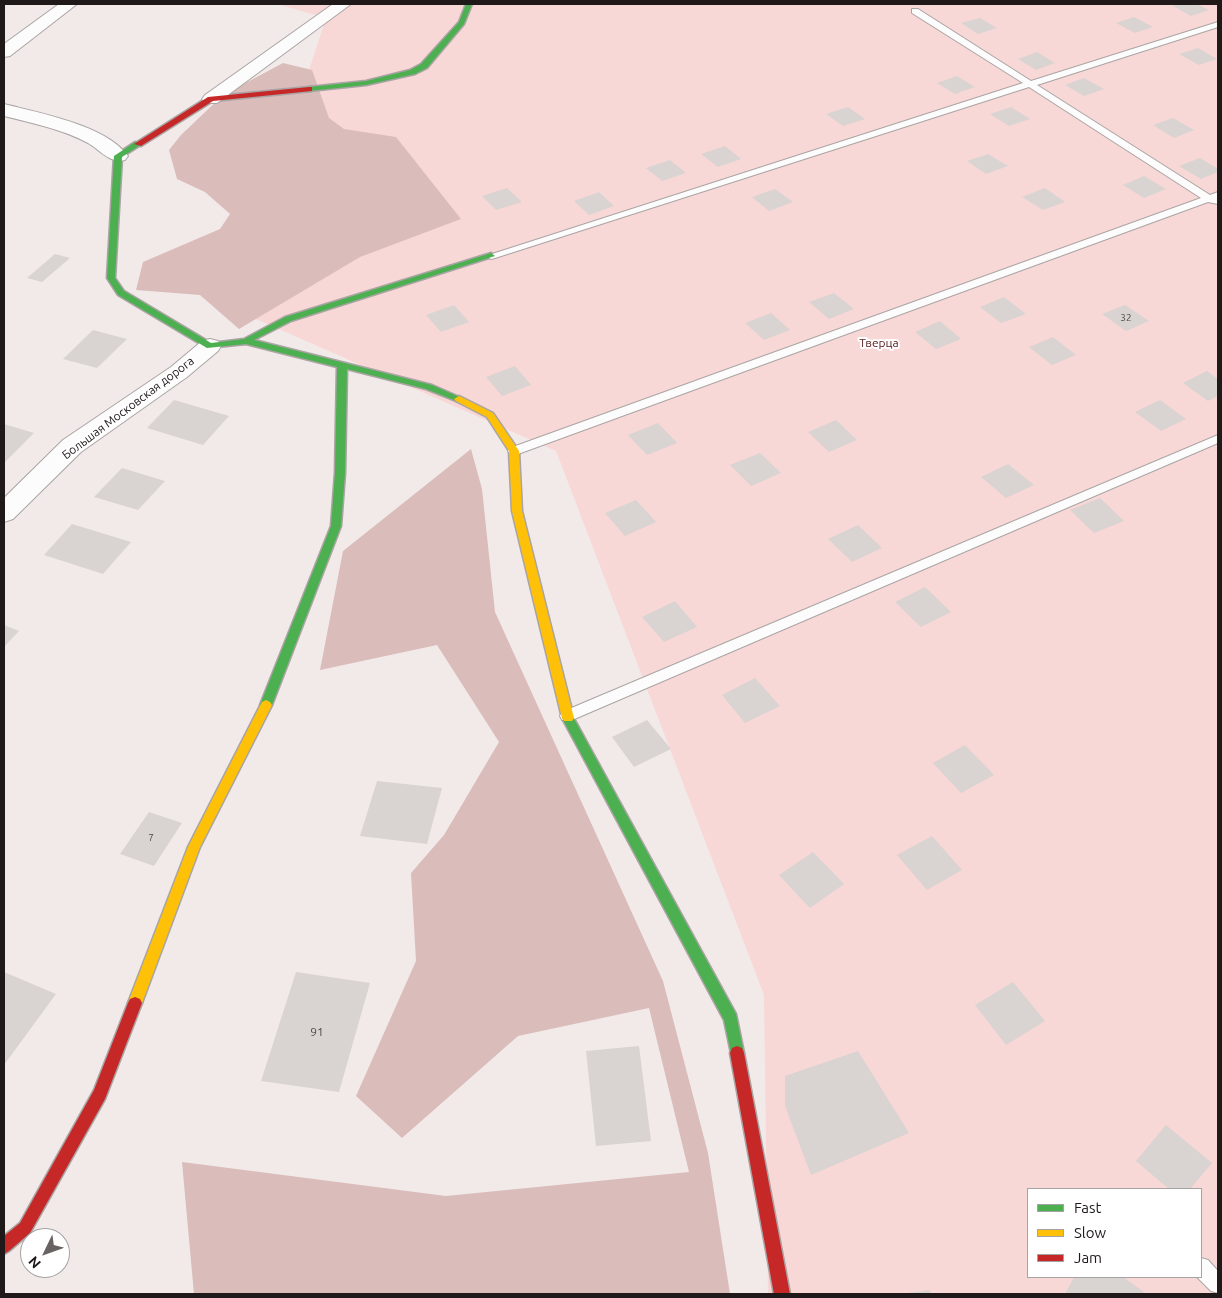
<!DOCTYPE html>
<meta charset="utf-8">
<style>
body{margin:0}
#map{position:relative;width:1222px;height:1298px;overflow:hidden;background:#f2eae9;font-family:Ubuntu,sans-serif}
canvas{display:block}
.frame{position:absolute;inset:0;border:5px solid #1f1919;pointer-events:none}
.legend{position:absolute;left:1027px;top:1188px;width:175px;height:90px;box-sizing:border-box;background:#fff;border:1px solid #a5a3a3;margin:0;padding:6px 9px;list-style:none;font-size:15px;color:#1f1919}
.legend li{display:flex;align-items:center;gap:10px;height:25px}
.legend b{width:25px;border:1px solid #a5a3a3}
.north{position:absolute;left:20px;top:1228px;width:50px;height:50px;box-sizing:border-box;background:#fff;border:1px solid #a5a3a3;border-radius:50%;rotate:228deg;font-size:14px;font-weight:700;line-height:20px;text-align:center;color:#1f1919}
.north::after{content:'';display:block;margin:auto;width:18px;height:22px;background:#696262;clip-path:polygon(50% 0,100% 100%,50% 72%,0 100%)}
</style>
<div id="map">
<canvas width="1222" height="1298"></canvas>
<div class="frame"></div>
<ul class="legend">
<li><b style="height:6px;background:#4caf50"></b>Fast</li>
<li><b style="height:6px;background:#ffc107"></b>Slow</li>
<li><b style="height:6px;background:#c62828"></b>Jam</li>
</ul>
<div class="north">N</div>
</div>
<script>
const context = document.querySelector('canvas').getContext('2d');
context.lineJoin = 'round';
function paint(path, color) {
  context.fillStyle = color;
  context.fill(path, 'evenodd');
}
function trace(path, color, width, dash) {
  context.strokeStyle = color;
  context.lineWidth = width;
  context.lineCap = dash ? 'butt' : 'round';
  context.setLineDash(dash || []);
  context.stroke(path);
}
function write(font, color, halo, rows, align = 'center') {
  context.font = font + ' Ubuntu,sans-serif';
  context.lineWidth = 4;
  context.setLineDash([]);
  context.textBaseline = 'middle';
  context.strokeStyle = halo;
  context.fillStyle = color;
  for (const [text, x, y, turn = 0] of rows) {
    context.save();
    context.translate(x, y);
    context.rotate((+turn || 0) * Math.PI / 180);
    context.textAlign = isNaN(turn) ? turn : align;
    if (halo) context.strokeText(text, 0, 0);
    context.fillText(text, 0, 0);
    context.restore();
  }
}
const green = new Path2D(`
 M277 4H1218V1294H768L764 995 556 451 231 308 326 18ZM1028 1189H1201V1277H1028Z`);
const forest = new Path2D(`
 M283 63 312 70 329 118 344 129 396 137 461 219 360 257 239 329 200 295 136 290 143 262 220 229 230 214 205 192 177 179 169 150 181 135 223 95Z
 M471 449 482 489 495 612 663 981 708 1153 730 1294H194L182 1162 446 1196 689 1172 649 1008 518 1036 402 1138 356 1096 416 961 411 873 444 835 499 742 437 645 320 670 343 551Z`);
const building = new Path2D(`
 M1180 4H1196L1209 10 1191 16 1173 6Z
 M1134 17 1153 27 1135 33 1116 23Z
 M980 18 997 28 978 34 961 23Z
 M1198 48 1217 59 1199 65 1179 54Z
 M1037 52 1055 63 1036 70 1018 59Z
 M957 76 975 87 955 94 937 83Z
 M1084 78 1104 89 1084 96 1065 85Z
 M848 107 865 119 843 126 826 114Z
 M1011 107 1030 119 1009 126 990 114Z
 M1173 118 1194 130 1174 138 1153 125Z
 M725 146 741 159 718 167 701 154Z
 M988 154 1008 166 986 174 967 161Z
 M1200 158 1218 169V172L1201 179 1179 166Z
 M670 160 686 173 662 181 646 168Z
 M1144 176 1166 189 1144 198 1123 185Z
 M507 188 522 202 496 210 482 196Z
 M1045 188 1065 202 1043 210 1022 197Z
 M775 189 793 202 769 211 752 197Z
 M599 192 614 206 589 215 574 201Z
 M55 254 70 258 42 282 27 278Z
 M834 293 854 309 829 319 809 302Z
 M1004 297 1026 314 1001 323 980 307Z
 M454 305 469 322 441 332 426 315Z
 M1125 305 1149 321 1126 331 1102 314Z
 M771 313 790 330 764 340 745 323Z
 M940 321 961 339 936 349 915 332Z
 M93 330 127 339 97 368 63 359Z
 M1053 337 1076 355 1052 365 1029 347Z
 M515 366 531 385 502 396 486 377Z
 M1207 371 1218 379V396L1208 401 1183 383Z
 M174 400 229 416 203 445 147 428Z
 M1160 400 1186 419 1161 431 1135 412Z
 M836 420 857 440 829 452 808 432Z
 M658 423 677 443 647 455 628 435Z
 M4 424 34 433 4 463Z
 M760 453 781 473 751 486 730 465Z
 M1008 464 1034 485 1006 498 981 477Z
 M122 468 165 481 138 510 94 497Z
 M1100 498 1124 521 1094 533 1070 510Z
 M636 500 656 522 625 536 605 513Z
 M72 524 131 542 103 574 44 555Z
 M858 525 882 548 852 562 828 539Z
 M925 587 951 612 921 627 895 602Z
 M675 601 697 627 664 642 642 617Z
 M4 625 19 631 4 647Z
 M755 678 780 706 745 723 722 695Z
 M647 720 671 749 634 767 612 737Z
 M965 745 994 775 961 793 933 763Z
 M377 781 442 788 427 844 360 836Z
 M149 812 182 823 154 866 120 854Z
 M932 836 962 870 927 890 897 855Z
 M813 852 844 884 810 908 779 875Z
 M4 972 56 994 4 1065Z
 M296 972 370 983 339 1092 261 1081Z
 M1013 982 1045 1021 1006 1045 975 1005Z
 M639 1046 651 1141 596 1146 586 1051Z
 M858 1051 909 1133 811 1175 785 1106V1076Z
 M1166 1125 1212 1163 1190 1189H1169L1136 1161Z
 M1074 1277H1123L1144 1292 1143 1294H1065Z
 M930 1290 931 1294H907V1293Z`);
const lane = new Path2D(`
 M912 9H918L1031 81 1218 22V27L1037 85 1210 195 1218 192V204L1208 202 518 454H510L508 451 510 448 1201 198 1029 87 495 258 491 259 486 256 1023 83 912 13Z
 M1218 435V443L572 720H562L560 716 562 712Z
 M1201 1258 1208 1260 1218 1271V1293L1211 1291 1197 1277H1201Z`);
const street = new Path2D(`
 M59 4H77L10 56 4 57V44Z
 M333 4H351L217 103H205L202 99 205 95Z
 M4 104C39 113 106 125 128 156L125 160C110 164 100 150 88 143 62 129 32 123 4 116Z
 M210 339 218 341 221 346 218 351 187 377 81 452 13 519 4 522V498L63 440 171 367 202 341Z`);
const fast = new Path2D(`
 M466 4H472L464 24 427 68 415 74 366 85 309 91 305 89 309 87 366 81 410 70 421 64 459 22Z
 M135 142 142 144 122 157 115 278 124 291 211 343 244 339 285 317 488 254 491 253 495 256 291 321 254 340 432 385 464 399 459 402 426 389 347 369 345 473 341 526 272 705 270 708H262L260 705 331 526 335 473 337 367 246 344 207 348 118 295 107 278 114 156Z
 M568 713 572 715 736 1014 744 1053 742 1058 737 1060 732 1058 724 1020 562 718 564 715Z`);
const slow = new Path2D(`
 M459 396 493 413 519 451 522 511 574 718 572 721H564L562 718 512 511 509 451 487 417 456 401 454 399Z
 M266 700 270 702 272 705 200 847 142 1003 140 1007 135 1009 130 1007 128 1003 188 847 262 702Z`);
const jam = new Path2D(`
 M309 87H312V91L213 101 141 146 134 144 208 97Z
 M135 997 140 999 142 1003 105 1099 30 1233 9 1251 4 1254V1236L20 1223 94 1090 128 1003 130 999Z
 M737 1046 742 1048 744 1053 790 1294H774L730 1053 732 1048Z`);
const numberNames = [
 ["32",1126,318],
 ["7",151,838]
];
const parkNames = [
 ["Тверца",879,343]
];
const streetNames = [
 ["Большая Московская дорога",128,408,-37]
];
const nearNumbernames = [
 ["91",317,1032]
];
paint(green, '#f8d8d6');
paint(forest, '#dabcba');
paint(building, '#d9d3d2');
trace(lane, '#aaa4a4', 2);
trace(street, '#aaa4a4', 2);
trace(fast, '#aaa4a4', 3);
trace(slow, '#aaa4a4', 3);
trace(jam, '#aaa4a4', 3);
paint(lane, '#fdfcfc');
paint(street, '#fdfcfc');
paint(fast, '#4caf50');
paint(slow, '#ffc107');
paint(jam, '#c62828');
write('10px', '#504a49', null, numberNames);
write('12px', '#5b2022', '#fff', parkNames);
write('12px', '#1f1919', '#fff', streetNames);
write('12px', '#504a49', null, nearNumbernames);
</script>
